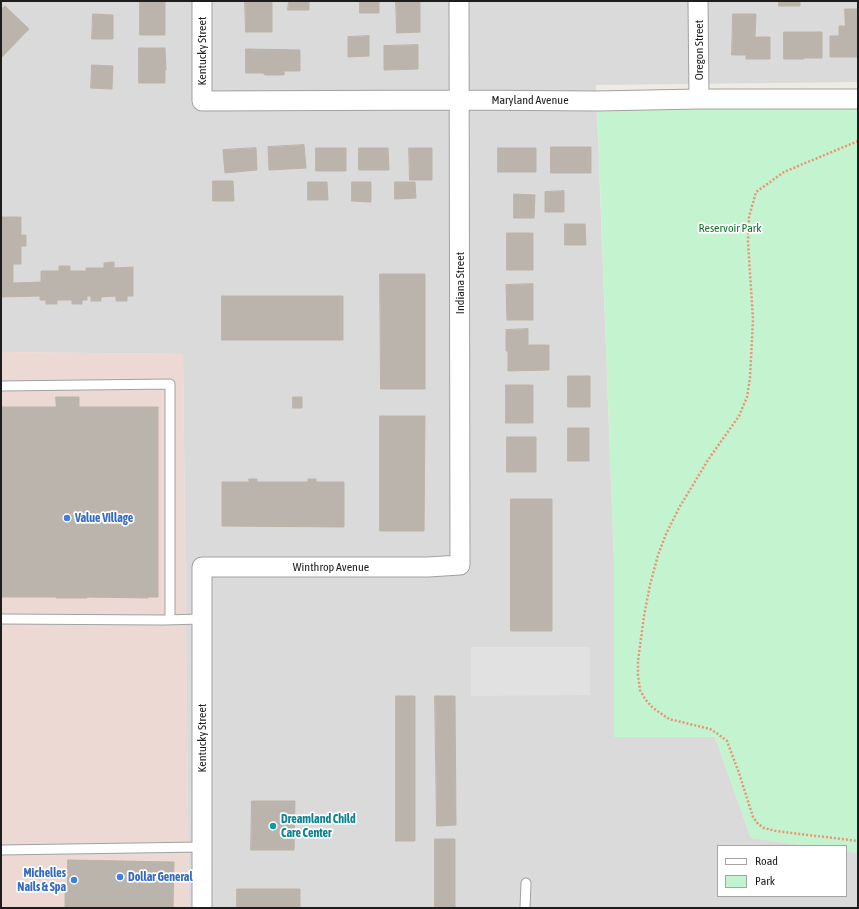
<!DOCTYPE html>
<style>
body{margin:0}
#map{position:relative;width:859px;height:909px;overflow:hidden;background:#edebe4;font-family:"Asap Condensed",sans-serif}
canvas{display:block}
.frame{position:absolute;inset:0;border:2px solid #1d1d1d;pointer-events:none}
.legend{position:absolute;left:717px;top:845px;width:130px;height:52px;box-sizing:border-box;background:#fff;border:1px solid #a5a5a5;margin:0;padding:5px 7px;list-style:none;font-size:12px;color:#1d1d1d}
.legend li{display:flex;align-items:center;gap:8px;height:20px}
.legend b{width:20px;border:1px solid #a5a5a5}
</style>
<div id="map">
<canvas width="859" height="909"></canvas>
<div class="frame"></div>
<ul class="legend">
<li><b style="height:5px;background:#fff"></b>Road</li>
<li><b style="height:11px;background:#c4f3cf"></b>Park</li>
</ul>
</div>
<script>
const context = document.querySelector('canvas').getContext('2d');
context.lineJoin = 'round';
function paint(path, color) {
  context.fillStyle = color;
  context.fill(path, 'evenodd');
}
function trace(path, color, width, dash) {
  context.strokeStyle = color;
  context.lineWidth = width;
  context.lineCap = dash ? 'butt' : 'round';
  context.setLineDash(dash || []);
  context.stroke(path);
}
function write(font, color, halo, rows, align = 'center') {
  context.font = font + ' "Asap Condensed",sans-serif';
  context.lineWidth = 3.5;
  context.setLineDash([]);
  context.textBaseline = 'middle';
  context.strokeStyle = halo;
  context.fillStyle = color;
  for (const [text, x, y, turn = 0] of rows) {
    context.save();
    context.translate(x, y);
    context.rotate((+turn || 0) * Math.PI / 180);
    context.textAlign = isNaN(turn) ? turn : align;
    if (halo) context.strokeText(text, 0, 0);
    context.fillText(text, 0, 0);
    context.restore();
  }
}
const residential = new Path2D(`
 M1 1H858V82L596 85 614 562V736L715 737 751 838 808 846H718V896H846V851L858 853V908H189L183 354 1 352Z`);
const commercial = new Path2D(`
 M1 352 183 354 189 908H1Z`);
const park = new Path2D(`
 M858 99V853L846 851V846H808L751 838 715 737H614V562L597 101Z`);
const parking = new Path2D(`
 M471 647H590V695L471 696Z`);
const building = new Path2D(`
 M140 1H165V35H140Z
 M245 1H272V32H246Z
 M289 1H309V10H288Z
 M360 1H379V13H360Z
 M396 1H420V32L397 33Z
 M779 1H800V6H779Z
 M5 6 29 29 1 58V10Z
 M845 9H858V57H830V36H839V26H845Z
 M93 14 113 15V39H92Z
 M733 14H756L755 37H770V59H746V55H732Z
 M784 32H822V58H804V59H784Z
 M369 36V56L348 57V37Z
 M418 45V69L384 70V46Z
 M139 48H165L166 70H165V83H139Z
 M246 49 300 50V71H284V75H265L263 73H246Z
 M92 65 113 66 112 89 91 88Z
 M304 145 306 168 269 170 268 147Z
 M551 147H591V173H551Z
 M256 148 257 170 225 173 223 150Z
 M316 148H346V171H316Z
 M359 148H388L389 170H359Z
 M409 148H432V180H410Z
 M498 148H536V172H498Z
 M213 181H233L234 201H213Z
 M308 182H327L328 200H308Z
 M352 182H371V202L352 201Z
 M395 182H415L416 198 395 199Z
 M564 191V212H545V192Z
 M514 194 535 195 534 218H514Z
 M1 217H21V235H26V246H21V264H13V283L41 282V271H59V266H70V271H86V268H104V263L114 262V268L133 267V296H127V301H116V296L101 297V301H91V296H87V300H82V304H72V300H57V304H46V300H40V296L1 297Z
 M565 224H585L586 245H565Z
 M507 233H533V270H507Z
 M380 274H425V389H381Z
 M533 284V320H507L506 285Z
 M222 296H343V340H222Z
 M528 329V345H549V370L508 371V351H506V330Z
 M568 376H590V407H568Z
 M506 385H533V423H506Z
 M56 397H79V407H158V597H148V598L87 597V598H56V597H1V407H56Z
 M293 397H302V408H293Z
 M380 416H425L424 531H380Z
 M568 428H589V461H568Z
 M507 437H536V472H507Z
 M249 479H257V482H308V479H316V482H344V527L222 526V482H249Z
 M511 499H552V631H511Z
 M396 696H415V841H396Z
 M435 696H455L456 825 437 826Z
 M252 801H295L294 850H251Z
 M435 839H455V908H435Z
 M68 860 174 862 173 908H65V892H67Z
 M237 889H300V908H237Z`);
const path = new Path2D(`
 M858 141 784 172 756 192 749 217 748 242 753 319 750 378 747 397 739 416 708 460 679 508 666 534 658 555 650 585 644 616 638 661V675L640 690 645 699 653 708 669 719 710 729 718 734 727 741 739 773 753 817 758 824 764 828 776 831 858 841`);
const service = new Path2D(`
 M1 386 170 384V620
 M1 619 163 620 202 619
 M1 850 202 847
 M525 908 526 883`);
const minor = new Path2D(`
 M202 1V101L459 100 597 101 699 99H858
 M698 1 699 99
 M202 908V567H428L460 565 459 1`);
const markers = [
 [67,518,4,"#3f7fe0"],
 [273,826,4,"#0f9aa8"],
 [120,877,4,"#3f7fe0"],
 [74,880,4,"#3f7fe0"]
];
const streetNames = [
 ["Oregon Street",699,50,-90],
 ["Kentucky Street",202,51,-90],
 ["Maryland Avenue",530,100],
 ["Indiana Street",460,283,-90],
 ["Winthrop Avenue",331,567],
 ["Kentucky Street",202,738,-90]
];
const parkNames = [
 ["Reservoir Park",730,228]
];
const shopNames = [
 ["Value Village",75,518],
 ["Michelles",66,873,"right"],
 ["Nails & Spa",66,887,"right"],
 ["Dollar General",128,877]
];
const cultureNames = [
 ["Dreamland Child",281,819],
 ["Care Center",281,833]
];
paint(residential, '#dbdada');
paint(commercial, '#ecd9d4');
paint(park, '#c4f3cf');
paint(parking, '#e1e1e1');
paint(building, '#bab4ad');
trace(building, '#bdb4a7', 1);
trace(service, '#a1a1a1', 11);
trace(minor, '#a1a1a1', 21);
trace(path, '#ec9476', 2.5, [2, 2]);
trace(service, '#fff', 9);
trace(minor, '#fff', 19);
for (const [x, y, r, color] of markers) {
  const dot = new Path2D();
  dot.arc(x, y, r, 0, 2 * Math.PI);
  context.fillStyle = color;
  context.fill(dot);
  trace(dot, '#fff', 1.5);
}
write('12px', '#1d1d1d', '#fff', streetNames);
write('12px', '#16702b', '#fff', parkNames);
write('bold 12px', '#366cbe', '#fff', shopNames, 'left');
write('bold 12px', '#0d838f', '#fff', cultureNames, 'left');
</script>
